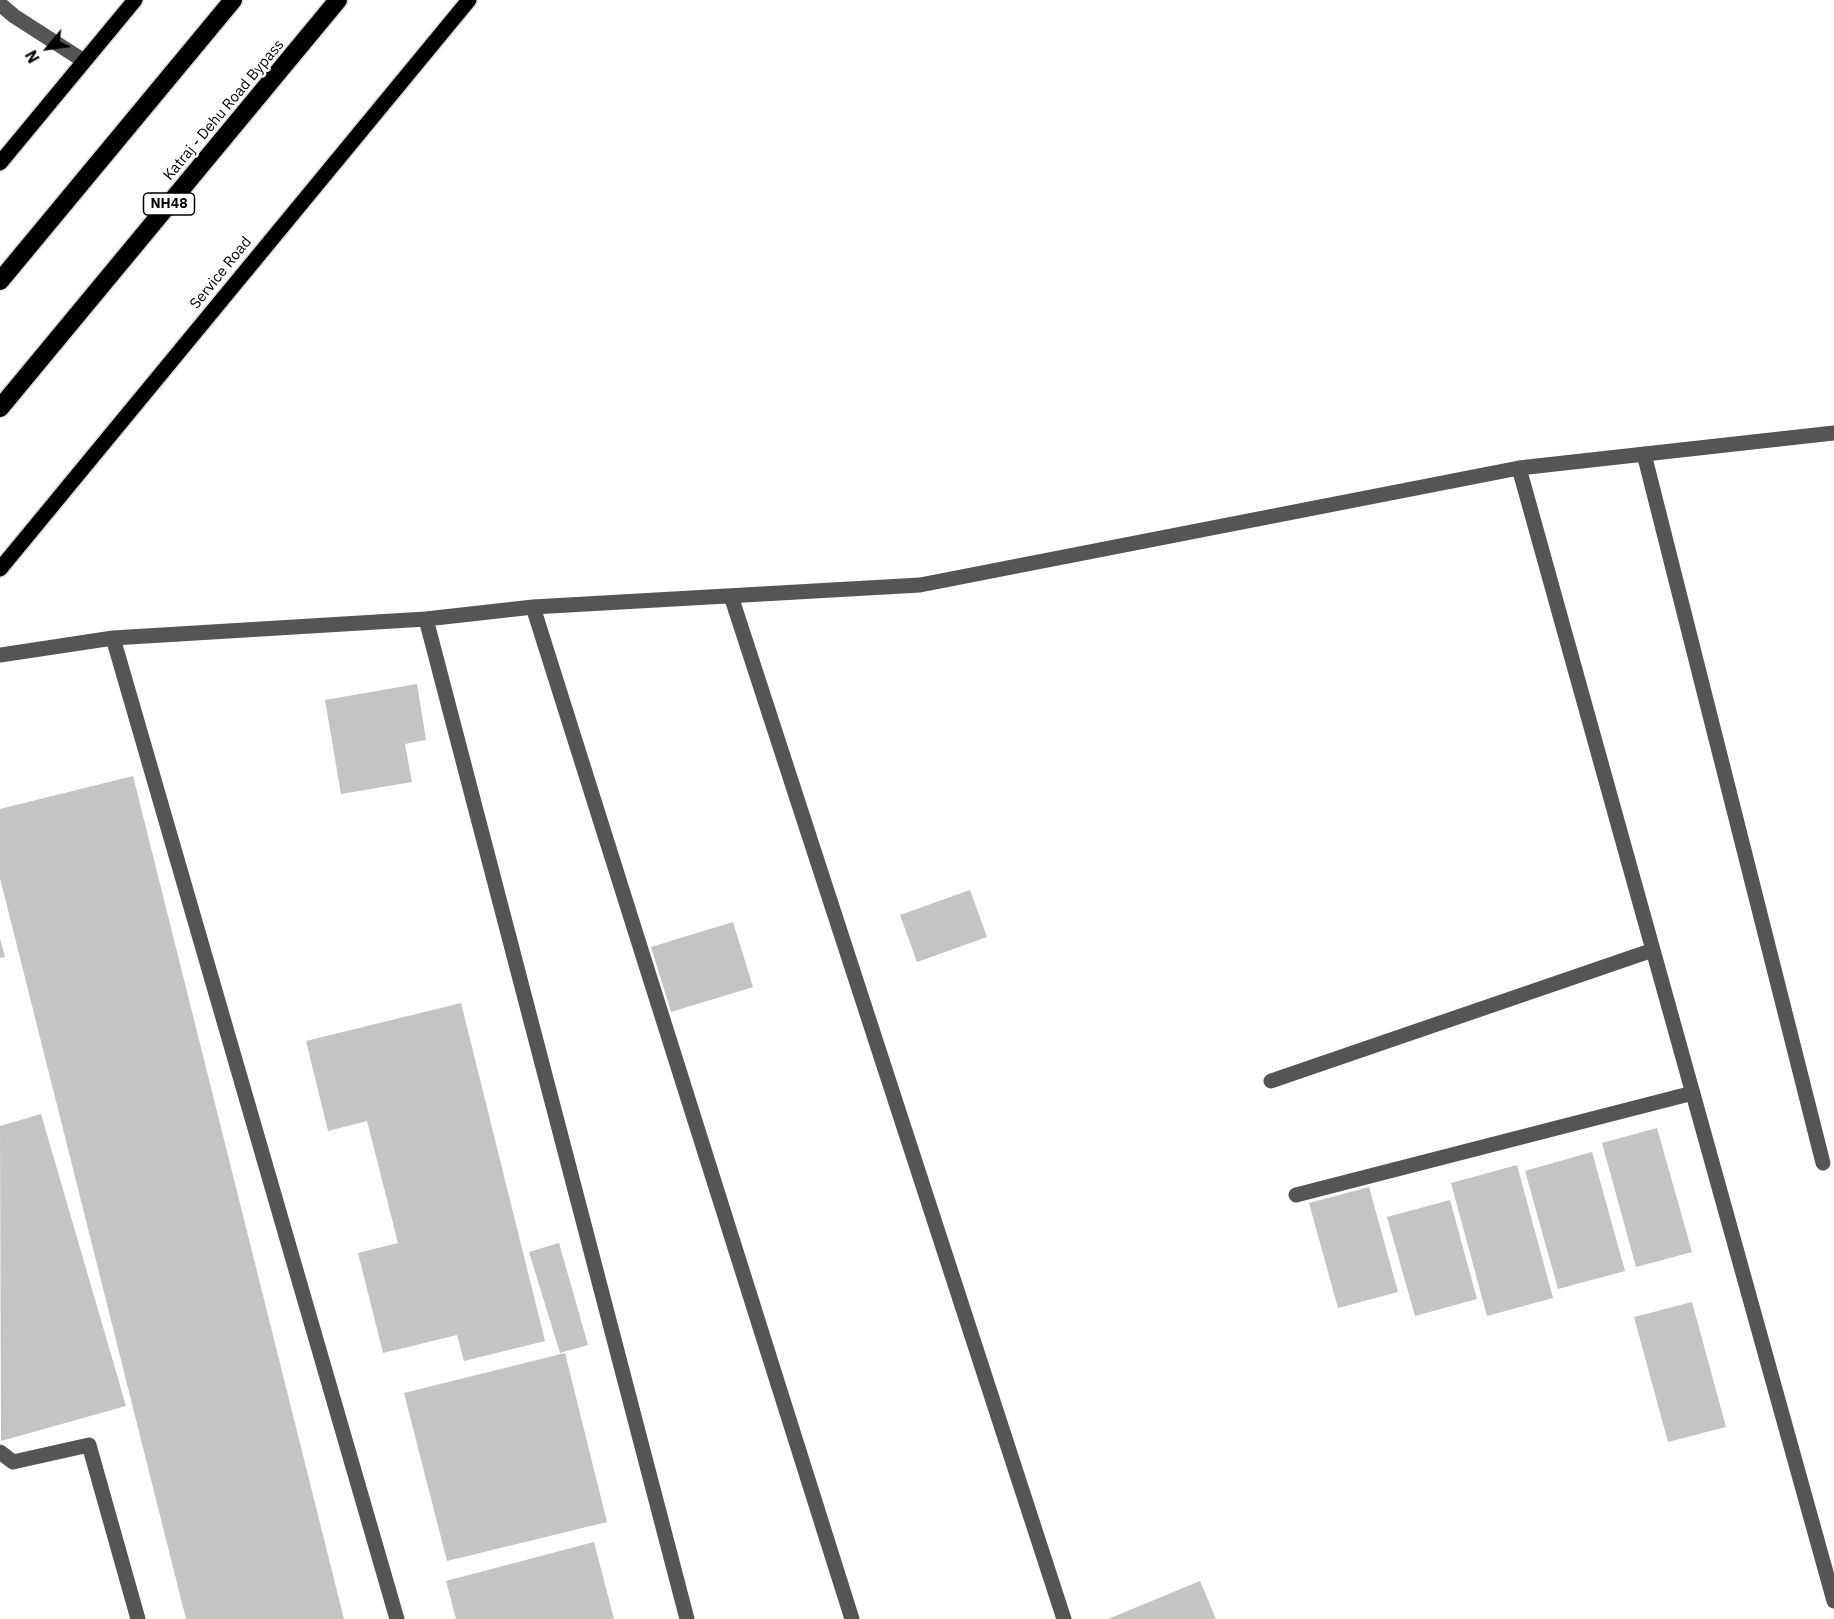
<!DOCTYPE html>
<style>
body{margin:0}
#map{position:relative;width:1834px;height:1619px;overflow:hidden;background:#fff;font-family:"IBM Plex Sans",sans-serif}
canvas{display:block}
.north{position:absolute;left:18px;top:18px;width:60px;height:60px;-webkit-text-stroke:4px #fff;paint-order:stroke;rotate:241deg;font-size:16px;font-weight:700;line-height:24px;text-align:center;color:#000}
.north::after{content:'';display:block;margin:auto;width:21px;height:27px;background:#000;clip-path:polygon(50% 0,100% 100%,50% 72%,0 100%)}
</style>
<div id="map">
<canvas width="1834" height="1619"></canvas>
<div class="north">N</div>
</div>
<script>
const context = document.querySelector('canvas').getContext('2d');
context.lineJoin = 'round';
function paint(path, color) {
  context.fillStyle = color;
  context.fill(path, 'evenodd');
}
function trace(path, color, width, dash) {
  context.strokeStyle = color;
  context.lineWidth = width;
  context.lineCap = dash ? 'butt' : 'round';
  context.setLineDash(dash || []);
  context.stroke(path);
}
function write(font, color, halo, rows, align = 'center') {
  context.font = font + ' "IBM Plex Sans",sans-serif';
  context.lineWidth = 5;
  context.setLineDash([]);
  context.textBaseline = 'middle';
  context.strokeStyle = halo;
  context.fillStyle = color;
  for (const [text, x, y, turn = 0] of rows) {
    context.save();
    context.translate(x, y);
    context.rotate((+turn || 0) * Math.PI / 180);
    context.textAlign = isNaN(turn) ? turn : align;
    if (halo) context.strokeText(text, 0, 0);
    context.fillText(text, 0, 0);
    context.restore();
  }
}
const building = new Path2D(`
 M417 684 426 740 405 744 412 782 341 794 325 700Z
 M133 776 344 1619H186L0 878V809Z
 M970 890 987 937 917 962 900 915Z
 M733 922 753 987 671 1012 651 947Z
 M0 939 5 957 0 958Z
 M461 1003 545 1341 464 1361 457 1335 383 1353 358 1253 398 1243 367 1121 328 1131 306 1041Z
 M41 1114 126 1406 1 1441 0 1126Z
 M1657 1128 1692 1252 1636 1267 1602 1143Z
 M1592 1152 1625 1271 1558 1289 1525 1171Z
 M1517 1165 1553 1298 1487 1316 1451 1183Z
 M1369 1187 1398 1292 1338 1308 1309 1203Z
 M1450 1200 1477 1299 1415 1316 1387 1217Z
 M559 1243 588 1345 560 1353 529 1252Z
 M1692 1302 1726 1427 1668 1442 1634 1317Z
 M565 1353 607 1522 447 1561 404 1393Z
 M594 1542 614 1619H456L446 1581Z
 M1200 1581 1216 1619H1108Z`);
const minor = new Path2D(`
 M0 4 14 16 84 61
 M1644 454 1823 1163
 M1519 468 1834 1601
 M731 596 1064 1619
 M533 607 852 1619
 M426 619 687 1619
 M113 638 397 1619
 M0 655 113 638 426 619 533 607 920 585 1519 468 1834 433
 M1271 1081 1653 950
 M1296 1195 1693 1093
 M0 1452 13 1462 89 1445 138 1619`);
const major = new Path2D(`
 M0 163 135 0
 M0 569 469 0`);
const highway = new Path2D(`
 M0 281 233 0
 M0 408 338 0`);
const shields = [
 [169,204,51]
];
const shieldNames = [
 ["NH48",169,204]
];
const streetNames = [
 ["Katraj - Dehu Road Bypass",224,110,-50],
 ["Service Road",221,273,-51]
];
paint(building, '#c4c4c4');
trace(major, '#dbdbdb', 18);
trace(highway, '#dbdbdb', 21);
trace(minor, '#555', 15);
trace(major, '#000', 15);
trace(highway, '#000', 18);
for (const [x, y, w] of shields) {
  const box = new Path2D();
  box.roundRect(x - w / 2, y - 11, w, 22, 4.5);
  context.fillStyle = '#fff';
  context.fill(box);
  trace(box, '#000', 1.5);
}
write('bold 14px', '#000', null, shieldNames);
write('15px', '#000', '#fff', streetNames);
</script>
